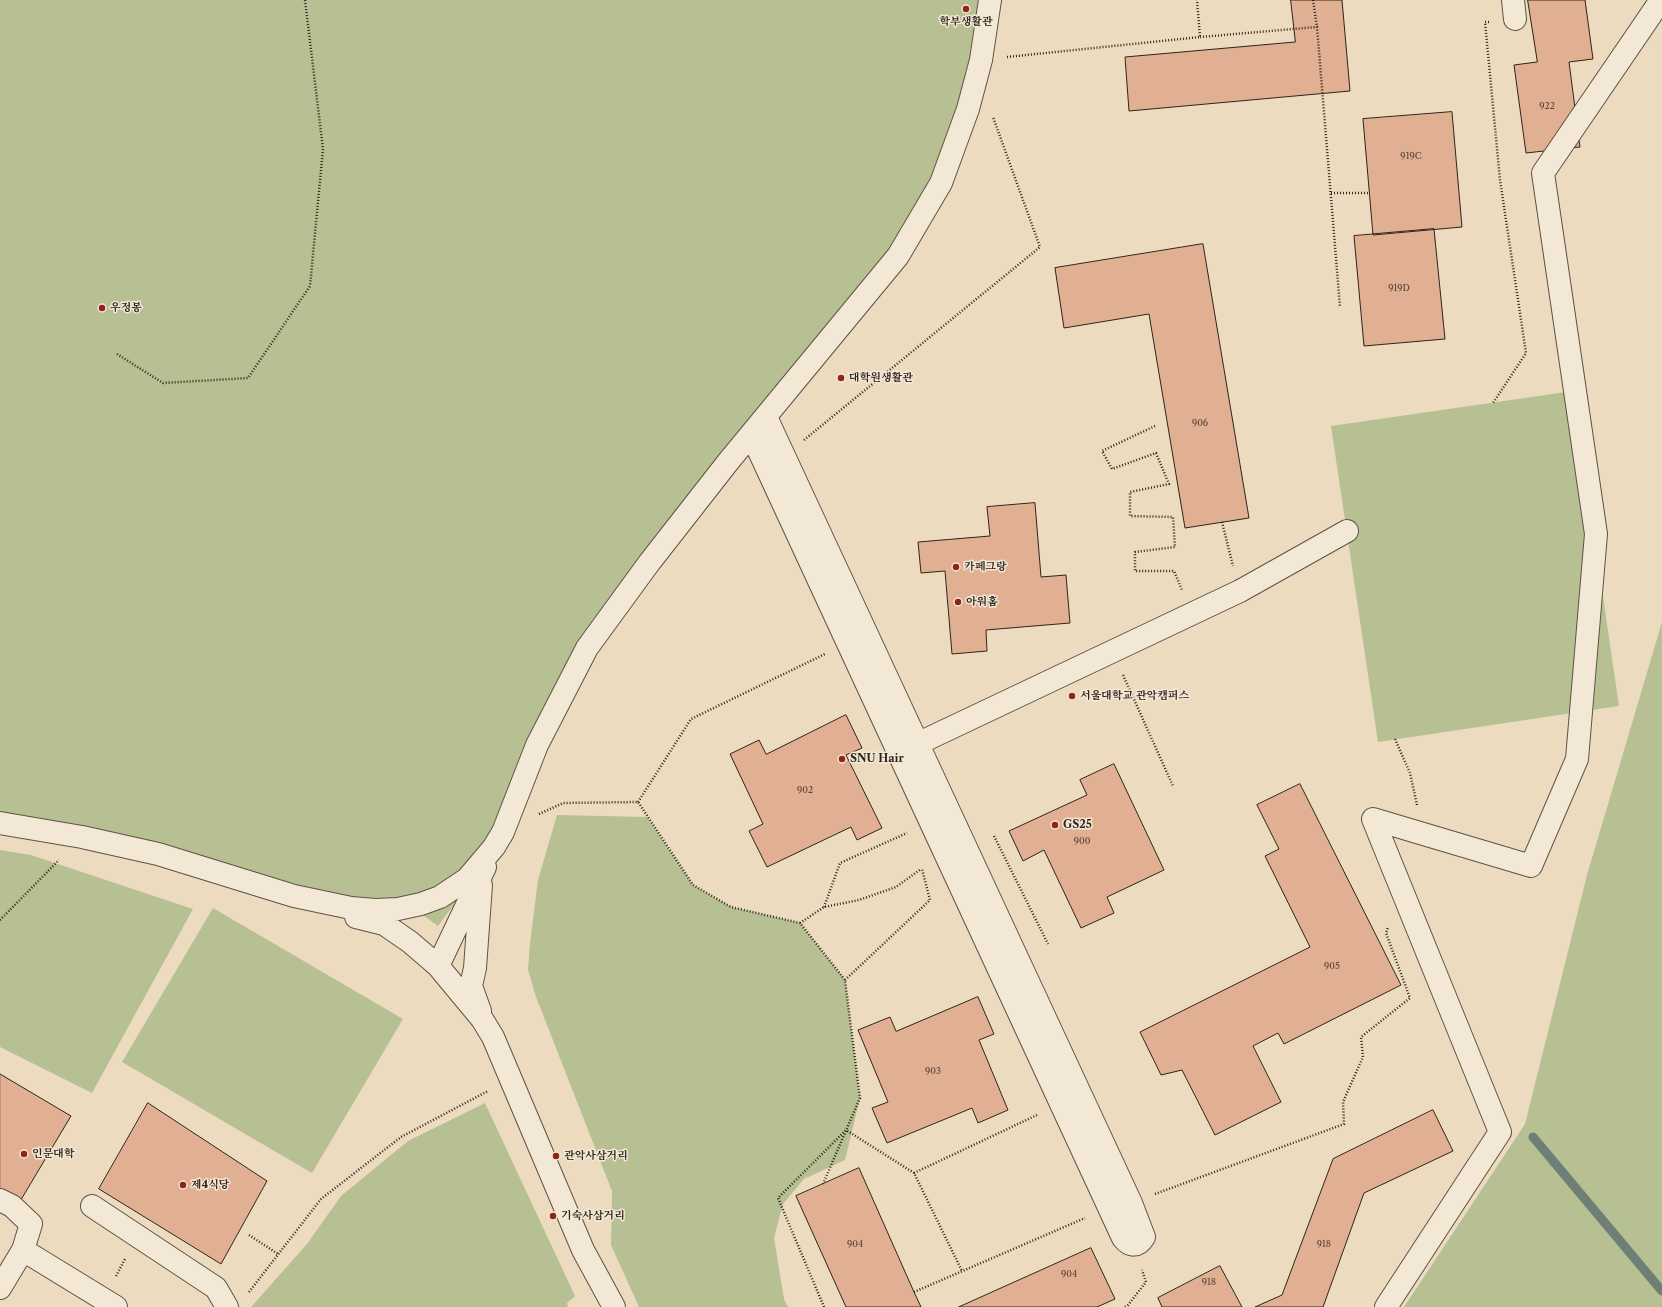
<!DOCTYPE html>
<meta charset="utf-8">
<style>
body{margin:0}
canvas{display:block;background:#eddbc0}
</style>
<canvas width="1662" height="1307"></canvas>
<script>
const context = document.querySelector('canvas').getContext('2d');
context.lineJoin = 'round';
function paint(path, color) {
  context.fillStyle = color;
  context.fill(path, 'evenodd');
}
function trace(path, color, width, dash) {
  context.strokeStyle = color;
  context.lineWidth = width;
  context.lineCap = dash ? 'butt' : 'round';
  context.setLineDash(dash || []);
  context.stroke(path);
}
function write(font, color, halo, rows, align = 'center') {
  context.font = font + ' "Libre Caslon Text","Noto Serif KR",serif';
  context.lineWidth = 3;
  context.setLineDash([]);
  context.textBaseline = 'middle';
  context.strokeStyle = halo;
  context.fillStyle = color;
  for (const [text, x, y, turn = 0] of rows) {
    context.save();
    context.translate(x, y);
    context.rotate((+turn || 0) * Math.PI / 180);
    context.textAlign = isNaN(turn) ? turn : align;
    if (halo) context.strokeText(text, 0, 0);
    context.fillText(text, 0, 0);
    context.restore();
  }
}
const green = new Path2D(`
 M0 0H990L941 183 587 648 467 879 398 909 0 823Z
 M1573 391 1619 706 1378 742 1331 426Z
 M1662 622V1307H1404L1525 1124 1587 875Z
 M557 815 647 817 693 885 731 907 800 923 845 980 860 1098 845 1160 804 1179 783 1204 774 1238 784 1299 788 1307H639L611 1245 612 1191 536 997 528 970 530 943 538 880Z
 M0 850 31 855 193 909 92 1093 0 1047Z
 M464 891 438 926 420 913Z
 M213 908 403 1019 312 1173 122 1062Z
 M485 1103 575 1296 567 1303 568 1307H251L307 1244 341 1196 408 1141Z`);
const stream = new Path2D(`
 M1533 1137 1662 1291`);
const building = new Path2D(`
 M1291 0H1342L1350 91 1129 111 1125 57 1295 42Z
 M1528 0H1585L1593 59 1569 62 1580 147 1526 153 1514 65 1537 62Z
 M1452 112 1462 227 1373 235 1363 119Z
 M1434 229 1445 339 1364 346 1354 236Z
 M1203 244 1249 518 1185 528 1149 314 1064 328 1055 268Z
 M1035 503 1041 577 1066 575 1070 623 986 630 987 651 952 654 945 571 921 573 918 542 990 536 987 507Z
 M846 715 862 748 846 755 882 828 857 840 851 827 767 867 749 831 763 824 730 754 759 740 766 754Z
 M1114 764 1164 870 1107 897 1114 913 1081 928 1044 850 1023 861 1009 831 1087 795 1080 780Z
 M1300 784 1401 985 1284 1044 1278 1033 1253 1046 1281 1102 1215 1135 1182 1070 1161 1075 1140 1032 1310 947 1265 856 1279 849 1257 805Z
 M978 997 994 1034 979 1040 1008 1110 978 1123 972 1108 887 1143 872 1108 888 1102 858 1030 890 1017 896 1031Z
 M0 1074 71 1116 19 1203 0 1191Z
 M148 1103 267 1181 221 1264 99 1189Z
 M1433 1110 1453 1151 1364 1193 1323 1307H1255L1282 1295 1333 1159Z
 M859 1168 914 1292 921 1307H846L796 1196Z
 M1091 1248 1115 1299 1097 1307H959Z
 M1220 1266 1242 1307H1162L1158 1298Z`);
const path = new Path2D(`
 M1313 0 1317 27
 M1489 22H1485L1500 180 1526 353 1493 403
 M1200 37 1317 27 1340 307
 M1007 57 1200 37 1197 0
 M1331 193H1370
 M117 354 163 383 248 378 310 286 323 149 305 0
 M1155 426 1102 451 1112 469 1156 453 1169 484 1130 492V516L1173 517 1175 547 1135 552V571H1174L1182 590
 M804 440 1040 247 993 117
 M1222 522 1233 566
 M1123 675 1173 786
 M1395 739 1410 773 1417 805
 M638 802 691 719 825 654
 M539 814 563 803 638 802 693 885 731 907 800 923 845 980 860 1098 823 1184
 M994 836 1048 944
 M824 907 840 863 907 833
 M0 920 59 860
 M800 923 824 907 859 900 896 887 921 869
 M845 980 930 900 922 869
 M914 1173 1037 1115
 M1155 1194 1344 1124 1343 1102 1363 1057 1361 1037 1410 998 1386 933 1388 927
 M249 1235 278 1254
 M116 1276 125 1259
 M249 1292 321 1199 401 1137 488 1091
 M914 1292 1085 1218
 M824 1307 778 1198 846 1130 914 1173 962 1271
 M1125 1307 1128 1305 1146 1282 1142 1270`);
const minor = new Path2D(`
 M1513 0 1515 19
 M751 434 1123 1238C1130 1247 1138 1247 1144 1237L1131 1203 766 417
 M917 744 1240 591 1347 531
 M0 823 82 837 158 854 294 896 351 908 375 910 398 909 421 904 440 897 467 879 494 847 503 832 537 745 587 648 649 563 728 462 898 256 941 183 968 109 981 60 990 0
 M356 917 384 924 410 942 438 966 482 1019 493 1037 583 1250 614 1307
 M438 966 485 867
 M480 1011 471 986 475 968 481 885
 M0 1200 12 1206 31 1224 23 1250 0 1288
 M92 1206 216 1288 227 1307
 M23 1250 116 1307
 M1386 1307 1500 1132 1373 819 1531 866 1577 759 1596 534 1543 173 1661 0`);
const markers = [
 [966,9,4,"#8f2418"],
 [102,308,4,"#8f2418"],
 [841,378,4,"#8f2418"],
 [956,567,4,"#8f2418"],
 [958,602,4,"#8f2418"],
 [1072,696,4,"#8f2418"],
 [842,759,4,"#8f2418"],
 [1055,825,4,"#8f2418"],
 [24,1154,4,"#8f2418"],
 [556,1156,4,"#8f2418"],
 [183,1185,4,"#8f2418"],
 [553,1216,4,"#8f2418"]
];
const numberNames = [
 ["922",1547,106],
 ["919C",1411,156],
 ["919D",1399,288],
 ["906",1200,423],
 ["902",805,790],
 ["900",1082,841],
 ["905",1332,966],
 ["903",933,1071],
 ["904",855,1244],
 ["918",1324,1244],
 ["904",1069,1274],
 ["918",1209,1282]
];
const poiNames = [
 ["학부생활관",966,22,"center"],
 ["우정봉",110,308],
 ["대학원생활관",849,378],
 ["카페그랑",964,567],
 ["아워홈",966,602],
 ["서울대학교 관악캠퍼스",1080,696],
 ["SNU Hair",850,759],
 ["GS25",1063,825],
 ["인문대학",32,1154],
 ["관악사삼거리",564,1156],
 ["제4식당",191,1185],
 ["기숙사삼거리",561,1216]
];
paint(green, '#b7c093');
trace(stream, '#6e7f75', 9);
paint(building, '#e1af92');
trace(building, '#2e241c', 1);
trace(minor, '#5e5245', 24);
trace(path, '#2e241c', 2.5, [1, 2]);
trace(minor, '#f3e8d6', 22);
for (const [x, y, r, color] of markers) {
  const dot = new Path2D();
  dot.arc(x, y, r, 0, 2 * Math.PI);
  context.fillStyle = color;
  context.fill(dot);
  trace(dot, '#f3e8d6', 1.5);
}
write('9px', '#5b473a', null, numberNames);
write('bold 11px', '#2e241c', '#f3e8d6', poiNames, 'left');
</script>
